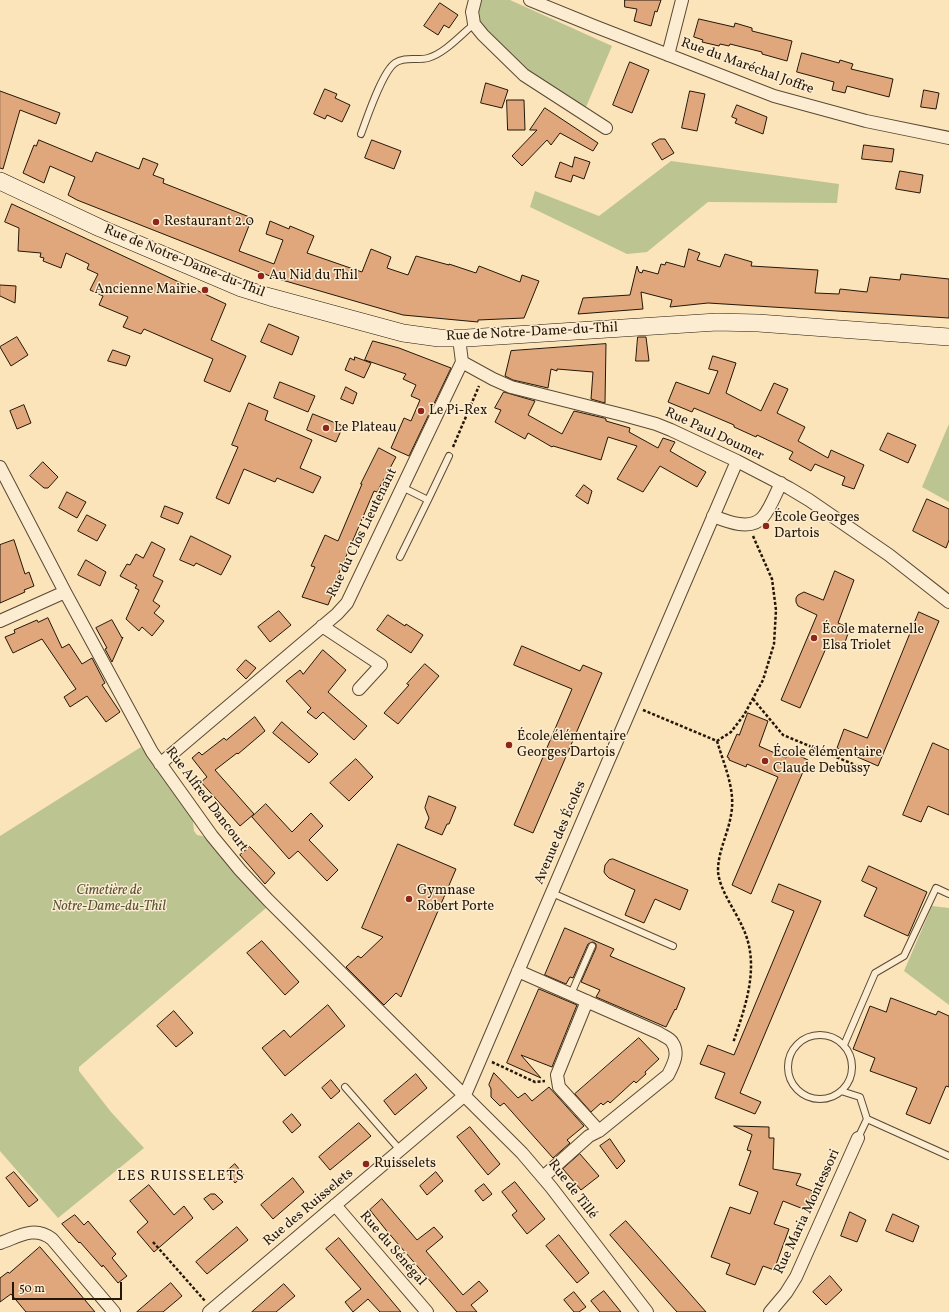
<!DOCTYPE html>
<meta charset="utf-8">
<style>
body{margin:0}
#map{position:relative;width:949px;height:1312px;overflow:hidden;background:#fbe4ba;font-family:Vollkorn,serif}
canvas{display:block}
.scale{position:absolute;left:12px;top:1282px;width:110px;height:18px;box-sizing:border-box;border:2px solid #241708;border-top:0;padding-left:5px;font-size:12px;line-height:14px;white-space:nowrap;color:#241708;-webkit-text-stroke:3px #fcedd2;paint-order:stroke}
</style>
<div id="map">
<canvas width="949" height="1312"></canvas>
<div class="scale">50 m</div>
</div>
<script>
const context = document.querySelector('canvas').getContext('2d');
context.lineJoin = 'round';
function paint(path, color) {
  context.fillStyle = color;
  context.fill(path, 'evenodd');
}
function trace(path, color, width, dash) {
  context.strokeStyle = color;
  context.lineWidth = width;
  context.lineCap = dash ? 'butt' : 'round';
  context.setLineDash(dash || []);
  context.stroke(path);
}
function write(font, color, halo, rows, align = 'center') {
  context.font = font + ' Vollkorn,serif';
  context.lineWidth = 3;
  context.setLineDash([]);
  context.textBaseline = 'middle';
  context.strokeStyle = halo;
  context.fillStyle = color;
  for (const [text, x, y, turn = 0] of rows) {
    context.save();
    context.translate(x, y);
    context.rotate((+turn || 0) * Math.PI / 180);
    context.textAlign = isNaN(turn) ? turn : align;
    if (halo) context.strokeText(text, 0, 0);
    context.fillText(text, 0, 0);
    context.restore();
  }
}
const green = new Path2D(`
 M482 0H510L612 46 586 107 536 79 487 30C476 18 477 14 482 0Z
 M671 161 839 184 837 203 708 202 647 252 627 254 530 207 535 191 599 216Z
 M949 424V502L922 487Z
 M141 747 193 821 194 831 197 835 207 837 266 908 79 1067V1071L111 1112 144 1148 58 1218 0 1151V836Z
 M932 906 949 908V1005L904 971Z`);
const building = new Path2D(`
 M625 0H661L657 12 655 11 651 26 634 21 637 9 625 7Z
 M440 3 458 15 449 28 444 25 438 35 424 26Z
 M699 19 734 27 735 23 752 28V31L792 41 787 61 762 54V52L730 44 729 46 720 44 719 46 702 42 703 40 694 37Z
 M802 53 839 63 840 60 853 64 851 69 893 79 889 97 847 86 845 93 832 90 834 82 797 72Z
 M630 62 649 70 632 113 613 105Z
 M486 83 508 90 502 108 481 103Z
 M325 89 337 94 335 98 350 105 342 122 327 115 325 119 314 114Z
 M924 90 939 93 936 109 921 107Z
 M0 91 60 113 56 124 20 110 3 169 0 168Z
 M690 91 705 94 697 131 682 128Z
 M507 100H524L525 130H508Z
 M737 105 767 117 763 134 735 123 737 119 732 117Z
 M545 108 598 143 593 151 560 133 551 145 547 140 522 166 512 156 537 130H530Z
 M660 139H665L674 153 662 160 652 144Z
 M39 140 92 162 96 152 139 169 143 158 158 164 153 175 164 179 163 183 252 218 239 251 274 264 283 240 266 234 270 221 289 229 290 226 314 236 307 253 362 272 371 249 391 257 387 268 408 275 416 256 449 265V264L476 273 479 266 520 282 522 275 539 281 524 318 478 320V322L403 315 275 278 77 200 68 195 75 177 50 166 44 183 23 173 34 145 36 146Z
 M372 140 401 151 394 169 365 158Z
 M864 145 894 149 892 162 862 159Z
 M575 157 590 162 584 179 573 175 571 182 555 177 560 162 572 167Z
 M900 171 923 175 920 193 896 189Z
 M12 204 226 304 211 340 246 356 230 392 204 381 213 359 144 329 141 334 123 327 128 317 99 305 103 296 90 290 98 274 87 269 89 264 66 253 61 268 43 261 44 258 40 257 41 253 18 251 19 228 5 222Z
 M689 249 700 253 697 260 720 267 725 254 752 262 751 266 818 270 815 293 839 294 840 289 867 292 870 277 900 280 901 274 949 279V318L708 303 670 307 672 300 641 292 643 309 578 314 583 298 630 295 637 266 639 272 642 273 643 270 658 274 661 264 665 265 666 262 684 267Z
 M0 285 16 286 15 303 0 296Z
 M269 324 299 337 292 355 261 342Z
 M17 337 28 355 11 366 0 347Z
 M638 337H646L649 361H636Z
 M373 341 399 348 451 368 409 456 391 448 404 418 411 421 420 400 411 396 416 385 403 379 406 374 365 360Z
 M606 344 605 403 591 399 593 372 557 369V371L551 369 548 388 513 380 505 376 511 351Z
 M113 350 130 356 126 366 108 361Z
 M713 356 736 363 726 393 761 411 774 383 788 389 777 413 805 427 798 441 828 458 831 450 864 465 854 489 842 485 845 477 815 464 811 471 789 459 793 452 757 435 756 437 734 427V425L694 408 692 412 668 402 676 382 709 394 718 371 709 369Z
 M355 357 371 363 364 378 345 370 350 358 354 360Z
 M280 382 315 396 308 412 274 398Z
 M346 387 357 393 353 404 341 399Z
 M504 392 535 401 528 415 562 434 574 411 604 418 606 419V421L630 428 629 432 658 448 663 438 675 442 670 451 706 472 697 487 660 466 643 492 617 479 637 446 608 437 601 460 553 446 552 447 528 433 525 439 495 422 501 410 495 408Z
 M249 403 268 411 265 420 312 440 300 468 321 477 313 493 277 478 275 482 244 469 229 504 216 498 238 447 232 445Z
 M24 405 31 423 17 429 10 411Z
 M313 414 343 426 336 442 307 430Z
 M888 433 916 445 908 463 880 450Z
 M379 448 396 457 377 492 374 491 333 587 335 588 328 605 302 597 315 567 311 566 325 535 338 541 362 484H361Z
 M43 462 58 477 48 488H44L30 476Z
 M584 485 592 491 588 504 576 496Z
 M67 492 86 502 77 518 59 508Z
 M927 499 949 509V540L946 548 913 531Z
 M165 506 183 513 178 524 161 517Z
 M87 515 106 525 97 541 78 531Z
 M191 536 231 556 221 575 196 563 194 566 180 560Z
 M14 540 25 574 29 572 34 586 24 590 25 592 0 603V545Z
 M152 542 165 549 153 576 163 581 153 601 160 606 154 613 164 621 152 636 142 627 139 631 126 619 139 590 135 588 137 585 120 576 127 564 130 565 136 554 143 558Z
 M86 560 106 572 100 586 78 575Z
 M835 571 854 580 838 623 850 628 844 645 830 639 800 708 781 700 817 615 798 606 796 602V598L798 595 804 592 823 600Z
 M279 611 291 625 270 642 258 627Z
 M919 612 939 621 878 766 837 748 844 729 867 738Z
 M388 615 405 626 406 624 423 635 411 653 377 630Z
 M48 618 62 648 69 644 82 664 92 658 105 683 102 685 120 712 106 722 87 696 70 707 64 697 76 689 42 639 13 653 5 637 15 633 14 630 37 620 38 622Z
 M112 620 122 638 123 637 112 662 105 649 107 648 96 628Z
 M522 646 580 671 583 665 602 673 533 833 514 825 572 689 514 665Z
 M323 650 346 670 328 692 367 726 354 740 323 712 316 719 307 712 311 708 286 681 300 670 303 674Z
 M246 660 256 668 246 679 237 670Z
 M425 664 439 676 398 724 384 713 409 685 407 684Z
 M748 713 768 721 759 746 786 758 789 751 808 760 751 894 732 885 778 777 747 764 746 767 729 760V758L727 757 737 734 739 735Z
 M255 717 265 731 238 754 237 753 215 770 254 814 240 826 201 782 207 777 192 758 199 752 202 755 224 738 226 740Z
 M282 722 318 754 309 763 273 733Z
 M933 743 949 750V815L928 806 921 822 903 815Z
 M356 759 373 777 349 801 330 783Z
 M429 796 456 807 449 824H447L442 835 425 828 429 818 425 808Z
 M266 804 292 832 311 813 323 826 309 840 338 870 327 881 298 851 289 859 252 817Z
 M398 844 456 869 401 997 396 993 384 1005 346 967 358 956 361 958 383 937 362 928Z
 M250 847 275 873 265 884 240 855Z
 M613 859 688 890 680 910 655 899 644 923 625 915 635 890 609 878 606 875 604 872 605 865 609 860Z
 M869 866 927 892 908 936 864 916 877 888 862 881Z
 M779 884 821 901 740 1093 761 1102 755 1114 715 1098 725 1073 700 1064 708 1045 734 1055 794 911 772 902Z
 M565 928 614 949 610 956 685 988 676 1010 675 1009 666 1027 596 997 600 990 581 982 596 948V944L593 942 588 944 573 978 570 977 566 984 545 975Z
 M262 941 299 982 285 995 247 953Z
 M539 989 577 1005 552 1067 521 1055 541 1078 507 1063Z
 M891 998 936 1015 938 1011 949 1016V1087L946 1086 930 1124 906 1114 917 1088 870 1071 875 1058 853 1049 870 1006 886 1012Z
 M328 1005 345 1026 285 1076 262 1048 284 1030 290 1037Z
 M174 1011 193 1033 176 1047 157 1026Z
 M639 1038 659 1059 645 1072 646 1074 636 1083 634 1081 610 1103 608 1101 603 1105 601 1103 591 1112 575 1094Z
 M494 1073 518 1098 525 1093 532 1101 549 1087 584 1126 567 1140 570 1143 553 1158 504 1103 500 1106 491 1097V1089L489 1085Z
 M416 1074 427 1088 395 1115 384 1101Z
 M331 1080 340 1091 331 1099 322 1088Z
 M292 1114 301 1125 292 1133 283 1122Z
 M359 1123 371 1136 330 1170 319 1157Z
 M734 1126 769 1127V1138H774L773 1169 801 1174 796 1185 813 1191 806 1210 783 1201 774 1224 789 1229 774 1270 763 1266 755 1285 726 1274 730 1264 711 1257 730 1207 750 1214 758 1192 739 1185 751 1151 747 1150 752 1135Z
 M470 1127 500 1164 488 1175 457 1137Z
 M610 1139 625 1161 617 1169 600 1146Z
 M580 1154 599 1176 581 1190 563 1169Z
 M235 1164 244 1175 235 1183 226 1172Z
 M14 1172 38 1200 29 1207 6 1178Z
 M436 1172 443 1181 427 1195 420 1186Z
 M293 1178 304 1192 273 1219 261 1205Z
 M515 1182 545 1219 527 1234 512 1215 517 1211 502 1192Z
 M484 1184 492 1194 483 1201 475 1191Z
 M149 1185 174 1215 184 1206 193 1218 154 1252 137 1232 148 1222 130 1201Z
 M211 1194H215L223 1202 213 1210 204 1199Z
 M382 1199 417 1240 434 1227 443 1237 426 1251 463 1295 479 1281 488 1291 471 1305 477 1312H457L386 1230 370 1210Z
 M850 1212 866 1220 857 1242 841 1236Z
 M893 1214 919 1226 913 1242 886 1231Z
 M75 1215 84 1225 88 1221 116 1254 112 1258 127 1276 118 1283 103 1265 102 1267 80 1242 79 1243 62 1224Z
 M626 1221 664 1264 706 1312H677L668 1302 610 1235Z
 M237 1227 248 1240 207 1274 196 1262Z
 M559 1235 589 1273 577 1283 546 1246Z
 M339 1238 401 1312H380L368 1299 353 1312 345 1302 361 1289 326 1249Z
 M40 1247 59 1269 95 1312H26L11 1294 0 1302V1278L8 1272 9 1273Z
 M830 1276 842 1290 826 1305 813 1292Z
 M171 1283 182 1296 163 1312H137Z
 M284 1284 295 1296 276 1312H252Z
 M604 1291 621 1312H600L591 1301Z
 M574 1292 586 1307 579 1312H574L564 1300Z`);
const path = new Path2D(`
 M453 447 479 386
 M753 699 783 735 865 769
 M643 710 717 741 731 732 744 715 763 680 774 644 776 610 772 579 753 536
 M717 741C724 765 736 790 731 815 728 834 718 851 718 871 719 889 735 910 742 926 761 964 746 1005 733 1043
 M492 1062 535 1082 545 1081
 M153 1242 205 1301`);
const service = new Path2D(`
 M361 134C367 118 382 72 395 63 405 56 417 61 428 58 444 54 462 34 474 24
 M428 500 449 456
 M400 557 428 500 402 487
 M552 893 673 946
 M571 994 592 946
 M788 1067a32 32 0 1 1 64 0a32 32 0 1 1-64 0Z
 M844 1045 875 973 904 956 936 888 949 894
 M345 1087 400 1150
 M841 1091 860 1097 867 1119
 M867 1119 949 1156
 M858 1138 867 1119`);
const minor = new Path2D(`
 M475 0 472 12 473 17 474 24 483 35 524 75 606 128
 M530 0 594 26 774 96 866 121 949 138
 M668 55 682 0
 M459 338 462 362 493 379 511 387 627 416 656 424 671 430 737 461 789 488 809 500 889 555 949 602
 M0 467 65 592 152 752 212 836 240 870 268 900 522 1153 551 1187 647 1312
 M713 516C728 522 751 531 763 517 770 509 776 493 781 483
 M0 621 65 592
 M322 626 381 665 359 689
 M160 764 337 614 347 603 462 362
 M518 971 659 1033C663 1036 670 1038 672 1042 680 1053 673 1065 668 1075L599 1131 589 1136 543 1177
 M587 1001 557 1075 559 1087 599 1131
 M335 1205 427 1312
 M0 1243C18 1237 34 1225 52 1239L114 1312
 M209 1312 465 1095 737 461
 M770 1312 786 1293 796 1277 858 1138`);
const secondary = new Path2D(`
 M0 181 100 228 241 288 270 297 403 333 439 338H467L717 322 758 323 949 337`);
const markers = [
 [156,222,4,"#8f2418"],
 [261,276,4,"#8f2418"],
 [205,290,4,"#8f2418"],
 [421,411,4,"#8f2418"],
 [326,428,4,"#8f2418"],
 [766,526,4,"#8f2418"],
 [814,638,4,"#8f2418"],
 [509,745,4,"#8f2418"],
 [765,761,4,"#8f2418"],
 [409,899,4,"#8f2418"],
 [366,1164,4,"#8f2418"]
];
const streetNames = [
 ["Rue du Maréchal Joffre",747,67,20],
 ["Rue de Notre-Dame-du-Thil",184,262,22],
 ["Rue de Notre-Dame-du-Thil",532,333,-3],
 ["Rue Paul Doumer",714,435,25],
 ["Rue du Clos Lieutenant",363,533,-64],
 ["Rue Alfred Dancourt",206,800,53],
 ["Avenue des Écoles",561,833,-67],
 ["Rue de Tillé",572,1190,52],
 ["Rue des Ruisselets",309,1208,-40],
 ["Rue Maria Montessori",808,1212,-65],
 ["Rue du Sénégal",392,1249,49]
];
const poiNames = [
 ["Restaurant 2.0",164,222],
 ["Au Nid du Thil",269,276],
 ["Ancienne Mairie",197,290,"right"],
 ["Le Pi-Rex",429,411],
 ["Le Plateau",334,428],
 ["École Georges",774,518],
 ["Dartois",774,534],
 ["École maternelle",822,630],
 ["Elsa Triolet",822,646],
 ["École élémentaire",517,737],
 ["Georges Dartois",517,753],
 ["École élémentaire",773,753],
 ["Claude Debussy",773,769],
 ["Gymnase",417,891],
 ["Robert Porte",417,907],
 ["Ruisselets",374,1164]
];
const parkNames = [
 ["Cimetière de",109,891],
 ["Notre-Dame-du-Thil",109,907]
];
const neighbourhoodNames = [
 ["LES RUISSELETS",181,1177]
];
paint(green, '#bcc591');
paint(building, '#dfa77b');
trace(building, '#241708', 1);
trace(service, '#5a4a34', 8);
trace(minor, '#5a4a34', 14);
trace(secondary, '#241708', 18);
trace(path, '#241708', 2.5, [3, 2]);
trace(service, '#fcedd2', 6);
trace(minor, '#fcedd2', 12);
trace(secondary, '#fcedd2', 17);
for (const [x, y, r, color] of markers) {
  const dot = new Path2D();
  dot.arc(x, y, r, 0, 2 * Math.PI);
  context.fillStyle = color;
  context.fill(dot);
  trace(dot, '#fcedd2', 1.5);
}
write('14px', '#241708', '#fcedd2', streetNames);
write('14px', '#241708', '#fcedd2', poiNames, 'left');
write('italic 14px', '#595438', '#fcedd2', parkNames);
context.letterSpacing = '1px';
write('15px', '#241708', '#fcedd2', neighbourhoodNames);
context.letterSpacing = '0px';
</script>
